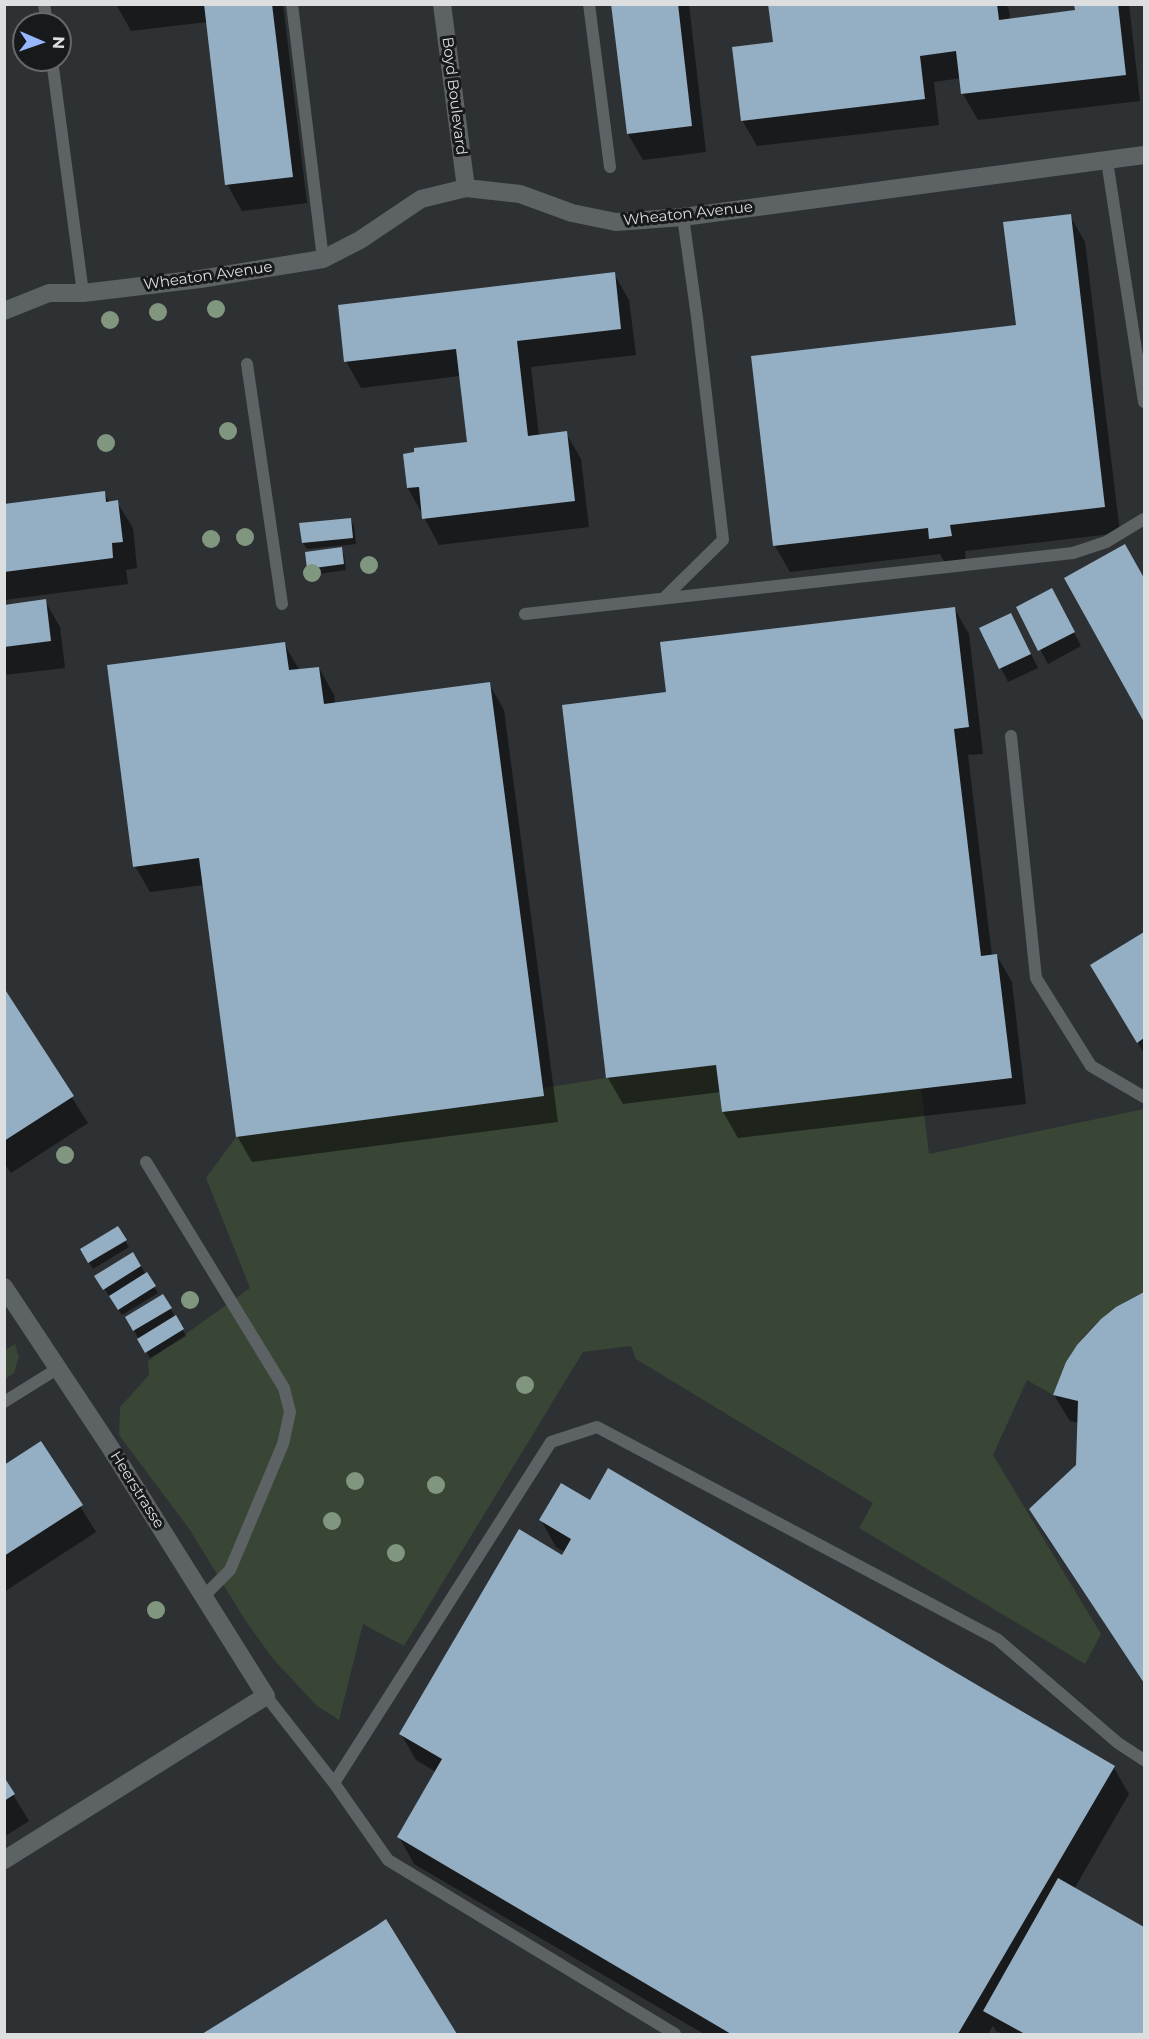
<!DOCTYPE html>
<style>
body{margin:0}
#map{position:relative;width:1149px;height:2039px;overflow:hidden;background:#2d3134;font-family:Montserrat,sans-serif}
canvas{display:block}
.frame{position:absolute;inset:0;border:6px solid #dcdee0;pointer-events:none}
.north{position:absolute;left:12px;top:12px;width:60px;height:60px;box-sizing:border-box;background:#17191a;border:2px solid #666869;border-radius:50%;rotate:92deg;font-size:16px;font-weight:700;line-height:24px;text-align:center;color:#dcdee0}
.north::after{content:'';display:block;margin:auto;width:21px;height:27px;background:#96b6fd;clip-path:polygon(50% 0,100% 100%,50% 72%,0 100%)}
</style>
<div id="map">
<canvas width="1149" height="2039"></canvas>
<div class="frame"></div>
<div class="north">N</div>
</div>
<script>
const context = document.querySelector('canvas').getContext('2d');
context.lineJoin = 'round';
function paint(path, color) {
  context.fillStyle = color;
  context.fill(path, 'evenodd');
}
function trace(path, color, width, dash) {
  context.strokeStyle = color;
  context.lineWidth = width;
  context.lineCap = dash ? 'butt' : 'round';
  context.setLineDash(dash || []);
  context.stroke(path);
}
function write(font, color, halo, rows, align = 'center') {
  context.font = font + ' Montserrat,sans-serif';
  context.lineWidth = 6;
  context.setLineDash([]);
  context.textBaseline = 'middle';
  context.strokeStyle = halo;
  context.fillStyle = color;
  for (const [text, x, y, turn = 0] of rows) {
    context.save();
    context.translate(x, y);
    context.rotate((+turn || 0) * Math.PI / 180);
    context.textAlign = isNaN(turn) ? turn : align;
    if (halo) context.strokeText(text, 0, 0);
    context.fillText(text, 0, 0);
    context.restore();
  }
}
const green = new Path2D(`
 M716 1065 722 1112 921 1088 929 1154 1144 1109V1292C1119 1303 1095 1321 1078 1344 1067 1358 1061 1378 1053 1395L1027 1380 993 1455 1101 1634 1085 1664 859 1528 873 1503 636 1359 631 1346 583 1352 404 1646 363 1624 339 1720 317 1706 273 1659 245 1620 190 1530 119 1435 120 1407 149 1375 148 1361 250 1288 206 1178 236 1137 606 1078Z
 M15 1344 19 1357 14 1373 5 1379V1350Z`);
const shadow = new Path2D(`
 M116 4H283L307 203 242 211 227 184 207 22 131 31Z
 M613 4H689L706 152 643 160 628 134Z
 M770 4H1006L1009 10 1010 20 1077 12 1076 4H1129L1140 101 978 120 963 94 961 78 934 82 939 125 757 146 742 120 774 43Z
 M1070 216 1085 242 1120 533 965 551 966 563 946 565 940 554 790 572 775 546 753 357 1017 326Z
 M614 274 629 300 636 355 531 367 539 436 566 433 581 459 589 527 439 545 408 488 469 443 460 376 361 388 346 361Z
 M4 488 7 505 104 493 110 503 117 502 133 528 137 568 126 570 128 584 4 600Z
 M350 519 354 526 356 544 307 549 303 543 301 525Z
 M1125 546 1144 580V719L1066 578Z
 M341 549 344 555 346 570 312 575 309 568Z
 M45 601 60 627 65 668 4 675V606Z
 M1059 604 1081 646 1048 664 1018 608Z
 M954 608 969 634 983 754 968 755 992 956H997L1012 982 1026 1104 738 1138 723 1112 721 1092 623 1104 608 1078 667 694Z
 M1018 628 1038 668 1008 682 981 629Z
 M284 644 300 671 319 668 334 695 335 704 489 684 504 710 558 1122 252 1162 237 1136 204 885 150 892 135 866Z
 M1144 934V1053L1107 991Z
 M4 991 88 1123 11 1173 4 1163Z
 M117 1228 129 1247 93 1269 82 1250Z
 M133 1254 158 1293 122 1315 96 1276Z
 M1144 1294V1682L1046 1536 1031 1509 1078 1466 1079 1423 1070 1421 1054 1395 1117 1308Z
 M163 1296 186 1336 150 1358 127 1318Z
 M41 1443 96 1532 4 1592V1467Z
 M609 1470 1114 1768 1129 1794 1074 1889 1144 1929V2034H1003L996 2031 993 2026 988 2034H704L414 1864 399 1837 436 1772 416 1760 401 1734 562 1557 565 1552 556 1547 541 1520 590 1502Z
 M4 1780 29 1821 4 1837Z
 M386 1922 456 2034H205Z`);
const building = new Path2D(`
 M204 4H272L293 177 225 185Z
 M611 4H678L692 126 627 134Z
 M768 4H997L999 20 1075 10 1074 4H1118L1126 75 961 94 956 51 920 56 925 99 741 121 732 47 773 42Z
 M1071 214 1105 507 950 525 952 536 929 539 928 528 773 546 751 356 1016 325 1003 222Z
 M615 272 621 329 517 341 528 436 567 431 575 501 422 519 419 487 407 488 403 454 414 452V448L467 442 456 349 344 362 338 305Z
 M105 491 106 502 118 500 123 542 112 543 113 558 4 572V504Z
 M351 518 353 538 302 543 299 523Z
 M1125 544 1144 578V722L1064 578Z
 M342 547 344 564 307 569 305 552Z
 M1052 588 1075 632 1038 651 1016 607Z
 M46 599 51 641 4 647V605Z
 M955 607 969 727 954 729 981 956 997 954 1012 1078 722 1112 716 1065 606 1078 562 705 666 692 660 642Z
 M1011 613 1031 654 999 669 979 628Z
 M285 642 289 670 319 667 324 704 490 682 544 1096 236 1137 199 858 133 867 107 665Z
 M1144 932V1038L1137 1043 1090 965Z
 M4 988 74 1096 4 1141Z
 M118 1226 127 1240 88 1263 80 1249Z
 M133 1252 141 1266 103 1290 94 1276Z
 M147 1272 156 1286 118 1310 109 1296Z
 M1144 1292V1683L1029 1509 1076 1465 1078 1401 1053 1395 1066 1362 1077 1345 1101 1319 1116 1307Z
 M163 1294 172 1308 133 1331 125 1317Z
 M176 1315 184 1329 145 1353 137 1339Z
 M41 1441 83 1505 4 1556V1465Z
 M608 1468 1115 1766 958 2034H731L397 1837 442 1759 399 1734 519 1529 562 1555 571 1539 539 1520 561 1483 590 1500Z
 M4 1777 15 1794 4 1801Z
 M1058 1878 1144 1927V2034H1025L983 2011Z
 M386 1919 457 2034H202L376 1926Z`);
const lane = new Path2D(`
 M44 4 47 24
 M292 4 323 259
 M589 4 610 167
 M52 60 83 293
 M1107 161 1144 402
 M247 364 282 604
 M664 598 723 540 697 317 683 217
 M525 614 1073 553 1106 542 1144 519
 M1011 736 1036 978 1091 1066 1144 1097
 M146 1162 284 1388 290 1412 283 1444 230 1570 203 1597
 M4 1402 57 1369
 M266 1696 334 1783
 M675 2034 388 1860 334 1783 551 1442 597 1427 997 1639 1118 1743 1144 1760`);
const street = new Path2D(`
 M442 4 466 188
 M4 311 49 293H83L200 279 323 259 360 240 421 199 466 188 520 194 572 213 616 222 683 217 1144 155
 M4 1287 108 1444 266 1696 4 1860`);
const trees = [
 [216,309],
 [158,312],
 [110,320],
 [228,431],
 [106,443],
 [245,537],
 [211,539],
 [369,565],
 [312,573],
 [65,1155],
 [190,1300],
 [525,1385],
 [355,1481],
 [436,1485],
 [332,1521],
 [396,1553],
 [156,1610]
];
const streetNames = [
 ["Boyd Boulevard",454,96,83],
 ["Wheaton Avenue",688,214,-6],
 ["Wheaton Avenue",208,276,-8],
 ["Heerstrasse",137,1490,58]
];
paint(green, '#394535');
paint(shadow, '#0007');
paint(building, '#94aec3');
trace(lane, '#5d6265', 12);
trace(street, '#5d6265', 18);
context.fillStyle = '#81967e';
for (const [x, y] of trees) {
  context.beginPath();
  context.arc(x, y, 9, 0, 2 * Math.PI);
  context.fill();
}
write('15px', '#dcdee0', '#17191a', streetNames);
</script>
